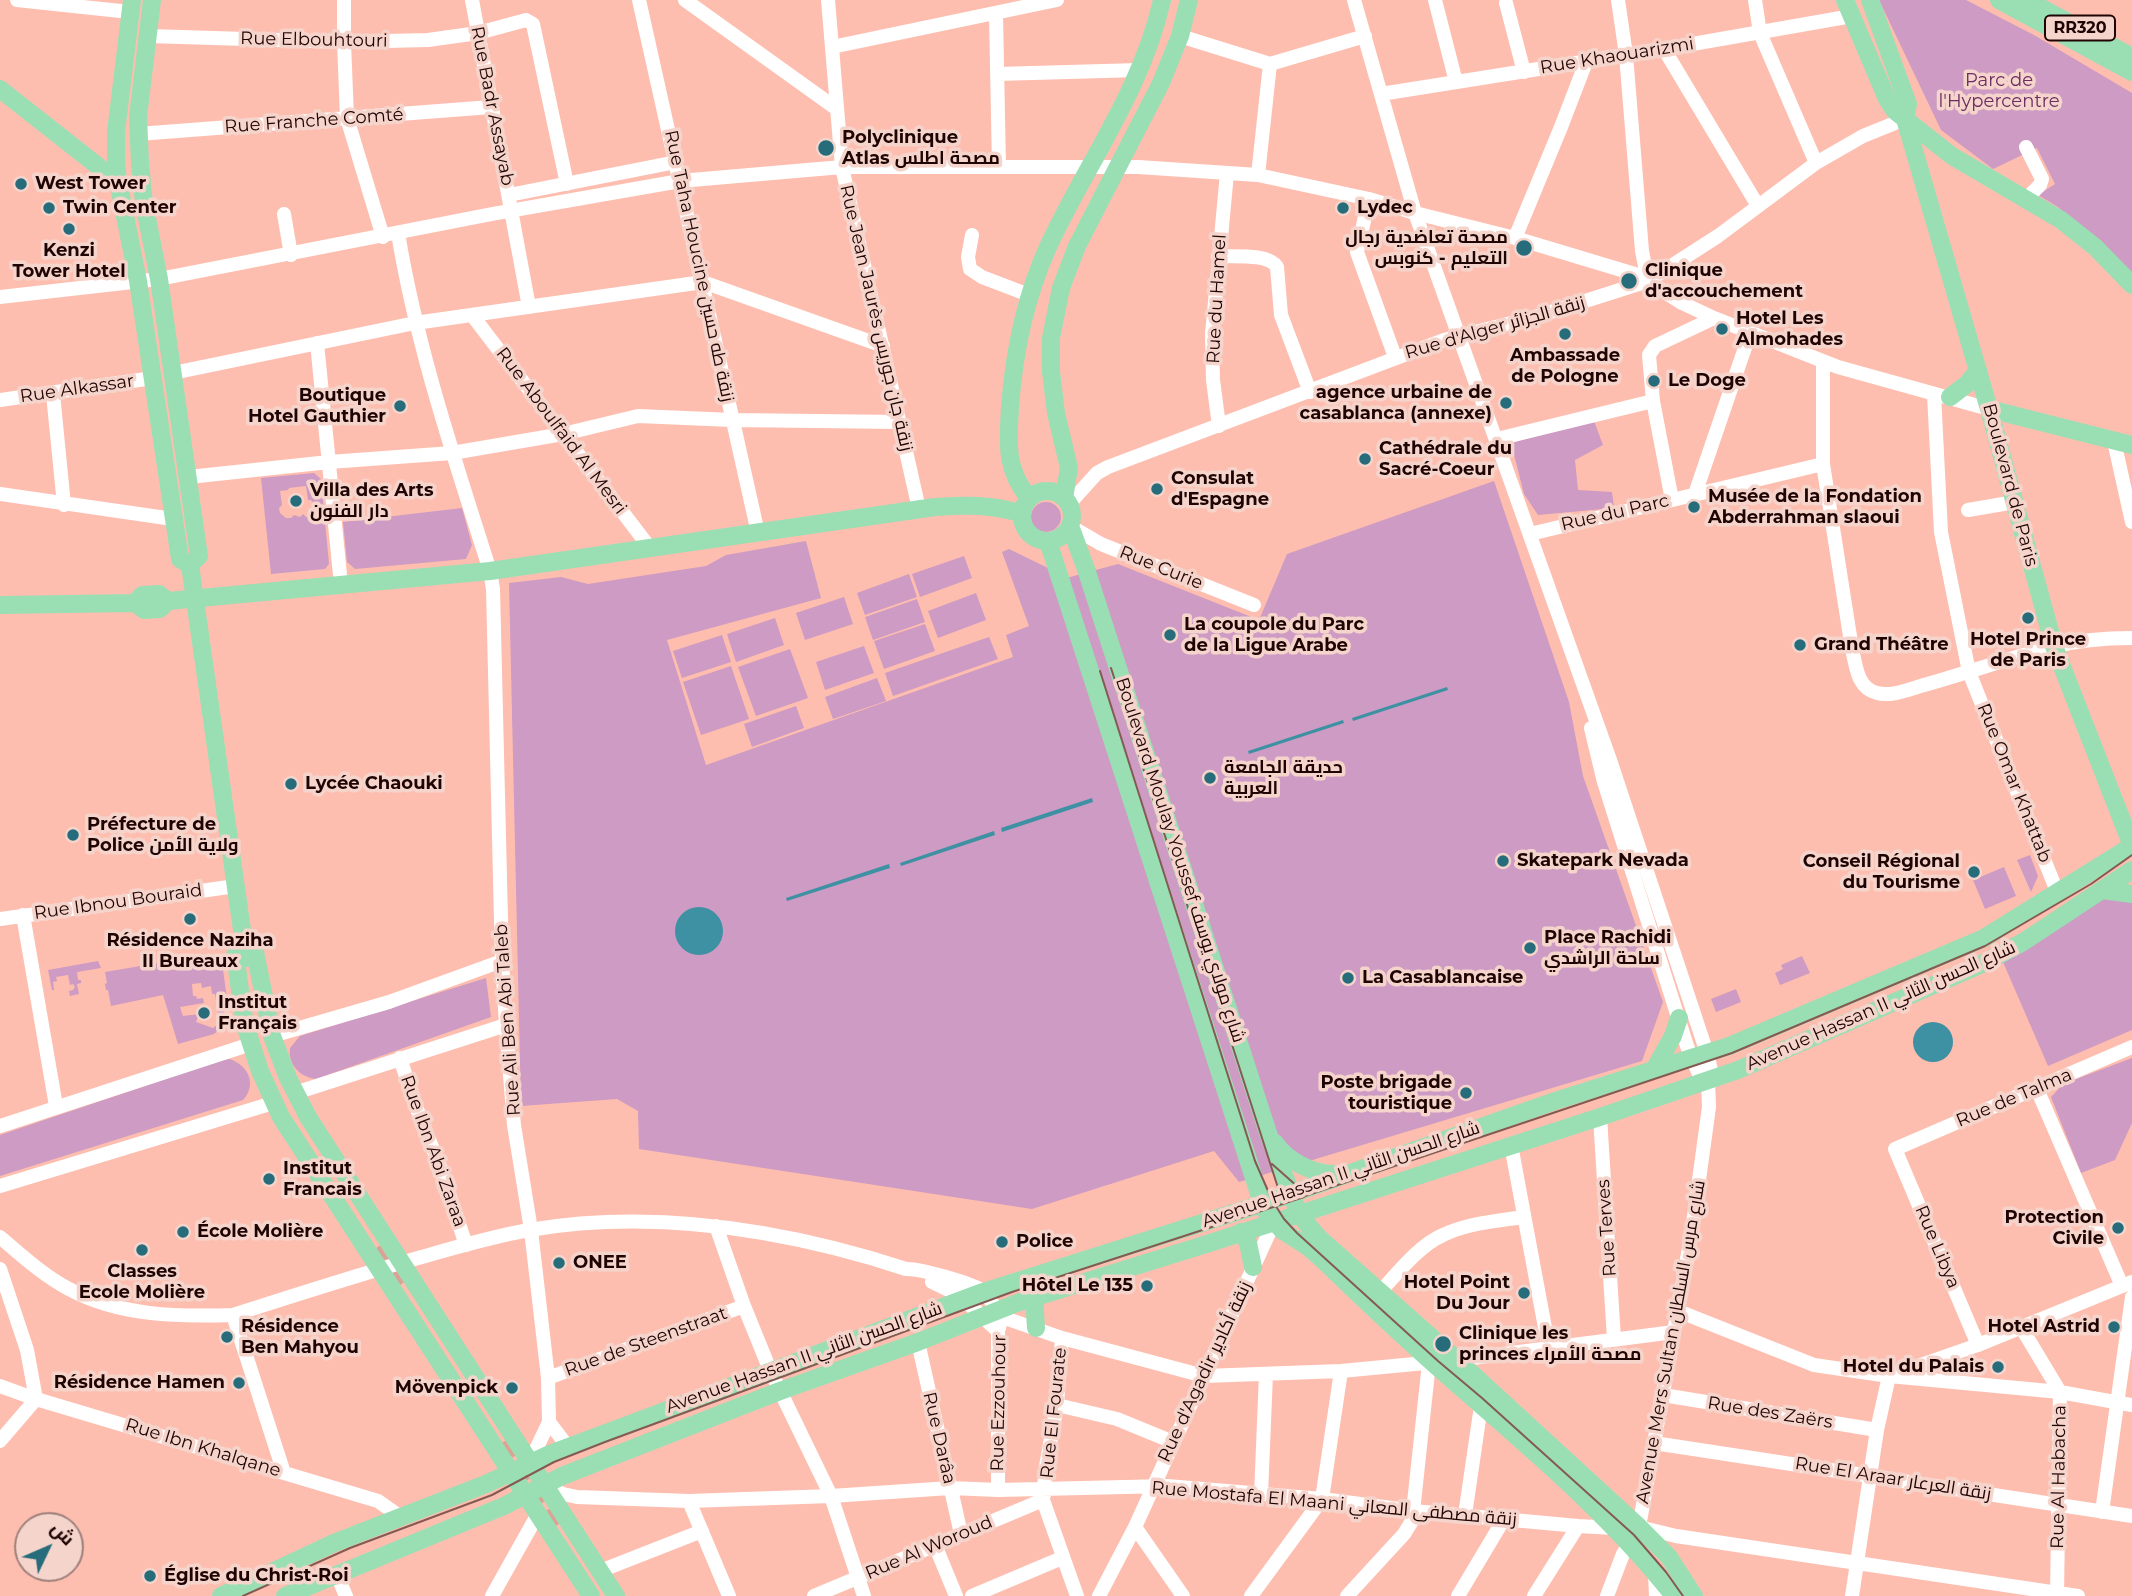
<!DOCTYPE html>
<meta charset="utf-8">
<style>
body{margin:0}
#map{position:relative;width:2132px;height:1596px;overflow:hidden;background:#febeaf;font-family:Montserrat,Cairo,sans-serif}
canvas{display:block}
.north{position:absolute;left:14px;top:1512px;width:70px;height:70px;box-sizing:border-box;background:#f5d4cc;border:2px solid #9f817b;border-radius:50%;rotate:46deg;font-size:19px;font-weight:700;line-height:28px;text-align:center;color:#1e0402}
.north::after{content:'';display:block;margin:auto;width:24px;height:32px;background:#266c7a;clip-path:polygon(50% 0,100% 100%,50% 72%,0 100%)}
</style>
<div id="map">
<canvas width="2132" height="1596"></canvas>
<div class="north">ش</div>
</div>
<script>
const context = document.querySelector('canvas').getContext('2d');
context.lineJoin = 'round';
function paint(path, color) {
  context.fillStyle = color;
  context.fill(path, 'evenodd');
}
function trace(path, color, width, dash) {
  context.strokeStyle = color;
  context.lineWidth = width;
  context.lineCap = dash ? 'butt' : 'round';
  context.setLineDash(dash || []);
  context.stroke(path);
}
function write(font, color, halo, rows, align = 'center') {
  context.font = font + ' Montserrat,Cairo,sans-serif';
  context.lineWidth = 7;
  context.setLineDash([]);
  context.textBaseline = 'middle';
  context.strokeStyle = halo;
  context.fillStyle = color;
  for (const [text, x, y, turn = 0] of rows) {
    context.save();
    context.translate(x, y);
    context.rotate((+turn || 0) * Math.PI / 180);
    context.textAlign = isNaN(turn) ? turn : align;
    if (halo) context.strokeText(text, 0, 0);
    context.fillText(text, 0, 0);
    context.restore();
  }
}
const green = new Path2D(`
 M1879 0H1966L2034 35 2132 93V277L2058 207 2038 195 2055 184 2037 148 1993 169 1941 130Z
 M1594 421 1603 445 1575 460 1578 490 1612 492 1614 508 1538 515 1524 494 1511 443Z
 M314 473 321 479 329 564 325 569 271 574 261 478ZM306 486 308 500H311L315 506 312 511 311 516 306 517 303 514 300 517 294 515 291 518H286L280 513 279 508 282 505 280 491 288 490 289 488Z
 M1494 481 1569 702 1583 776 1663 1002 1642 1061 1239 1182 1214 1151 1032 1209 639 1149 638 1111 617 1099 521 1106 509 583 561 577 588 584 706 566 726 555 806 541 821 598 667 640 706 765 1013 657 1006 635 1029 626 1002 552 1009 549 1048 568 1052 582 1118 564 1259 620 1287 554Z
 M1031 517a15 15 0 1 1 30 0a15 15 0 1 1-30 0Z
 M462 508 472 545 466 559 355 569 347 562 343 522Z
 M964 556 972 578 920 597 912 574Z
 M909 574 917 597 865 615 857 593Z
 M976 593 986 620 938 638 928 611Z
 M844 597 853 624 805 640 796 613Z
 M917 599 925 622 873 640 865 617Z
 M775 618 784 645 736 662 727 634Z
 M925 624 935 651 884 669 874 641Z
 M722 635 731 662 682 678 673 651Z
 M989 637 998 659 893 696 885 673Z
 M864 646 874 673 825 690 816 662Z
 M790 649 808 698 756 716 738 667Z
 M731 666 749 719 701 735 683 682Z
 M877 678 886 701 833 719 825 697Z
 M796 706 804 728 752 747 744 724Z
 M2030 855 2038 876 2031 892 2017 860Z
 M2004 867 2016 896 1985 909 1973 880Z
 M2106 894 2132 898V1030L2048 1066 2003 962Z
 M169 955 172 970 222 962 227 999 222 1000 226 1024 214 1034 178 1044 163 995 111 1006 108 990H106L105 984 107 983 105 972 158 963V958ZM201 983 202 988 211 986 212 994H215L219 1020 218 1024 213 1028 196 1022 199 1014 183 1016 180 1007 204 1003 203 998 197 999 196 996H193L192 984Z
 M1802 956 1810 973 1780 985 1775 973 1783 969 1781 965Z
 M98 961 101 968 77 972 78 980H81V983L77 984 79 994 70 996 69 991 73 990 75 987 73 984 70 985 68 975 56 977 57 981 53 982 54 990H52L48 970Z
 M486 978 491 1017 316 1079C299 1077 288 1064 290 1048L300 1036Z
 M1736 989 1741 1002 1716 1012 1711 999Z
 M2132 1058V1123L2115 1160 2081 1173 2051 1097 2063 1084Z
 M230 1059C249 1066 257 1085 243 1100L0 1176V1135L222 1060Z`);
const water = new Path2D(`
 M1447 687 1448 690 1353 721 1352 718Z
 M1343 720 1344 723 1249 754 1248 751Z
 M1092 798 1093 802 1002 832 1001 828Z
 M994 831 995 835 901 866 900 863Z
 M889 864 890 868 787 901 786 898Z
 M675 931a24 24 0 1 1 48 0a24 24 0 1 1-48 0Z
 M1913 1042a20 20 0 1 1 40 0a20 20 0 1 1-40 0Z`);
const majorTunnel = new Path2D(`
 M379 1246 403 1283
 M505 1441 561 1531`);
const minor = new Path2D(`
 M17 0 130 12
 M344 0V42L347 118 383 237
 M472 0 529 307
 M639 0 758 533
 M685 0 837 109
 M828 0 842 167 919 509
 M1354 0 1415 213 1609 757 1707 1053 1711 1070 1708 1081
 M1435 0 1456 82
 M1618 0 1626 55 1642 251 1648 281
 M1755 0 1760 33 1816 163
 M1506 3 1524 72
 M996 14 999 167
 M148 36 344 42 428 40 478 33 526 20 533 24 567 184
 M1180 36 1270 64 1365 36
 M832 47 1057 0
 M1664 49 1758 206
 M997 74 1139 70
 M1381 94 1664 49 1852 16
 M138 134 491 107
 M1258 175 1270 64
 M509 195 676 162
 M1369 199 1357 252 1395 357
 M2026 199 2040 185 2042 179 2026 147
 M284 214 291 255
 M398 233C417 349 455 460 490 571L493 589 502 961 506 1025 514 1125 531 1230 548 1378 549 1422 530 1462
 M972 235 968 257 970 269 982 277 1029 295
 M1515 238 1561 127 1586 62
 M1218 256C1234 257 1268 253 1277 267L1281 315 1310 392
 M0 297 159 279 492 214 680 181 842 167H1138L1258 175 1369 199 1415 213 1515 238 1638 275 1682 303 1714 318 1838 367 1989 409
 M472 315 650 548
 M317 343 341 585
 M1823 361V464L1852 649C1856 666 1857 688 1877 693 1891 697 1910 689 1924 685 1967 673 2009 658 2052 647 2079 640 2105 638 2132 638
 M173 373 415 323 703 282 883 346
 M53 394 64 505
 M1934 394 1941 532 1969 672 2058 894
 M0 400 153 378
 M1219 426 1213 380 1212 334 1227 173
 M1497 439 1653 401
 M2114 441 2132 522
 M189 477 329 462 452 453 563 434 638 416 732 420 900 422
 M0 494 173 519
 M1695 494 1750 333
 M1672 500 1653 401 1649 355 1655 346 1714 318
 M1069 504 1097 473 1108 467 1444 340 1535 317 1648 281 1718 236 1816 163 1863 136 1905 119
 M1968 510 2015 502
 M1070 526 1101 544 1254 605
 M1530 534 1823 464
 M1591 728 1604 782 1687 1046 1699 1074 1708 1081
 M23 915 56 1106
 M0 919 236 886
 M272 1036 389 1002 502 961
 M400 1058 415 1104 440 1167 466 1245
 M2037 1089 2122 1286
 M295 1093 506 1025
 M1600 1117 1614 1339
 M0 1126 251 1044
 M1511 1145 1549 1349
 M0 1186 273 1103
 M716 1226 744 1306 770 1370 831 1496 864 1596
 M0 1237C21 1255 44 1276 69 1289 119 1316 178 1317 233 1315 292 1296 351 1277 411 1260 450 1249 489 1237 529 1230 655 1209 786 1230 906 1269 918 1268 971 1283 981 1290 989 1297 996 1308 1002 1317
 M0 1269 27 1350 36 1399 0 1441
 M932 1282 959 1295 998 1331
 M1379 1293C1398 1273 1418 1246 1443 1235 1468 1223 1497 1221 1523 1217
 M1678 1311 1814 1365 1889 1376 1978 1345 2132 1282
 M233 1315 284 1473
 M1002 1317 1062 1338 1204 1376 1341 1371 1457 1360 1674 1332
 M2021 1327 2060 1392 2057 1596
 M918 1342 961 1534
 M1978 1345 1895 1149 2132 1047
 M548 1378 744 1306
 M0 1386 36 1399 378 1501 402 1518
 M1663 1395 1877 1430
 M1057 1405 1117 1419 1173 1442
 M549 1422 568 1447
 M1654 1443 2132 1516
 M544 1485 563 1494 577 1497 689 1501 831 1496 950 1488 998 1490 1167 1486 1322 1499 1414 1511 1578 1526 1615 1528 1639 1527 1676 1536 2078 1596
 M998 1490V1331L1002 1317
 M1044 1495 1045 1472 1057 1405 1062 1338
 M1261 1495 1266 1374
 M1043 1500 1077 1596
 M689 1501 729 1596
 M2102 1512 2132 1297
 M1465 1515 1482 1399
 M1135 1527 1183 1596
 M935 1545 956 1596
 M600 1571 702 1531
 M1655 1573 1656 1596
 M337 1575 346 1596
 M492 1596 538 1514
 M814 1596 1043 1500
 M972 1596 1062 1558
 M1099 1596 1135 1527 1274 1222
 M1251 1596 1322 1499 1341 1371
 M1347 1596 1404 1534 1412 1521 1429 1363
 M1458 1596 1504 1519
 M1534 1596 1578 1526
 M1607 1596 1623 1554 1639 1527 1692 1231 1709 1107 1708 1081
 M1852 1596 1877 1430 1889 1376 2060 1392 2132 1405`);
const major = new Path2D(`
 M132 0 116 132V162L118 181 138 281 180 559 190 565
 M152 0 138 117 140 163 144 203 159 279 199 556 190 565
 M1845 0 1887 99 1895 111 1952 156 2061 220 2095 247 2132 285
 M1870 0 1908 104 1905 119 1989 409 2054 646 2132 846
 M1999 0 2132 72
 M2027 0 2132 57
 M0 89 122 185
 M1950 397 1967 384 1978 370
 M1989 409 2132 445
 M1022 516a25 25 0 1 1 50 0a25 25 0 1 1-50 0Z
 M1029 498C1005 469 1008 444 1010 407 1014 352 1025 298 1048 247 1086 165 1142 90 1162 0
 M1064 498 1069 468 1056 413 1051 372V338L1061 288 1077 246 1161 83 1180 36 1189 0
 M1070 526 1086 569 1268 1133 1299 1214 1318 1237 1457 1360 1639 1527 1669 1557 1694 1596
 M1048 541 1264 1209 1283 1231 1308 1247 1323 1260C1359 1295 1395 1329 1432 1362 1516 1437 1604 1507 1674 1596
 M190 565 246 958
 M135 603 142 595 159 594 168 601
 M0 605 135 603 144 610 160 609 168 601 490 571 935 507C964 505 993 504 1022 514
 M2102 890 2132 894
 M244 946 255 952 272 1036 288 1078 308 1117 616 1596
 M244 946 235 955 245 1025 260 1071 281 1117 591 1596
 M1654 1070 1673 1036 1679 1018
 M1275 1143C1288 1162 1315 1175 1338 1174
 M1241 1232 1248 1243 1253 1267
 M1034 1298 1036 1328
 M221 1596 334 1543 486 1484 550 1454 983 1292 1262 1204 1555 1101 1729 1046 1984 938 2132 846
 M285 1596 504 1506 562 1476 780 1391 918 1342 1017 1303 1213 1242 1600 1117 1738 1070 1982 964 2023 942 2132 870`);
const tram = new Path2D(`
 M1111 668 1280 1194
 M1100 671 1255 1161 1272 1200 1284 1219 1297 1233 1438 1361 1482 1398 1634 1535 1666 1572 1683 1596
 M1272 1164 1298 1187 1303 1190 1318 1189
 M243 1596 350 1548 492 1495 554 1462 605 1442 1012 1292 1304 1197H1302L1732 1053 1985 946 2091 884 2132 855`);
const markers = [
 [826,148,9,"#266c7a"],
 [21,184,7,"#266c7a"],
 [49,208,7,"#266c7a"],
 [1343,208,7,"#266c7a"],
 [69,229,7,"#266c7a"],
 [1524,248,9,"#266c7a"],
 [1629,281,9,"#266c7a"],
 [1722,329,7,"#266c7a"],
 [1565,334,7,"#266c7a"],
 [1654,381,7,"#266c7a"],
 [1506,403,7,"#266c7a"],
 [400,406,7,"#266c7a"],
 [1365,459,7,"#266c7a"],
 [1157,489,7,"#266c7a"],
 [296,501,7,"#266c7a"],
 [1694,507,7,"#266c7a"],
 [2028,618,7,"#266c7a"],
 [1170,635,7,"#266c7a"],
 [1800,645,7,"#266c7a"],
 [1210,778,7,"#266c7a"],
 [291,784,7,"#266c7a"],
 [73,835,7,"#266c7a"],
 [1503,861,7,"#266c7a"],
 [1974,872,7,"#266c7a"],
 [190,919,7,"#266c7a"],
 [1530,948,7,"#266c7a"],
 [1348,978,7,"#266c7a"],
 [204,1013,7,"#266c7a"],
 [1466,1093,7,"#266c7a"],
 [269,1179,7,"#266c7a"],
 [2118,1228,7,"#266c7a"],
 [183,1232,7,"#266c7a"],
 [1002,1242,7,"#266c7a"],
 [142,1250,7,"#266c7a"],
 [559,1263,7,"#266c7a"],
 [1147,1286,7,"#266c7a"],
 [1524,1293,7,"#266c7a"],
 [2114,1327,7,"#266c7a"],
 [227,1337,7,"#266c7a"],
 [1443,1344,9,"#266c7a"],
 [1998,1367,7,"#266c7a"],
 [239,1383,7,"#266c7a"],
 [512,1388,7,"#266c7a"],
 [150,1576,7,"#266c7a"]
];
const shields = [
 [2080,28,70]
];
const shieldNames = [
 ["RR320",2080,28]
];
const streetNames = [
 ["Rue Elbouhtouri",314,40,1],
 ["Rue Khaouarizmi",1617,56,-9],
 ["Rue Badr Assayab",492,106,79],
 ["Rue Franche Comté",314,121,-4],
 ["Rue Taha Houcine زنقة طه حسين",699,266,78],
 ["Rue du Hamel",1217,299,-87],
 ["Rue Jean Jaurès زنقة جان جوريس",876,318,77],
 ["Rue d'Alger زنقة الجزائر",1495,328,-16],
 ["Rue Alkassar",77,389,-8],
 ["Rue Aboulfaid Al Mesri",561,431,53],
 ["Boulevard de Paris",2010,485,75],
 ["Rue du Parc",1615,513,-13],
 ["Rue Curie",1161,568,22],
 ["Rue Omar Khattab",2014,783,68],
 ["Boulevard Moulay Youssef شارع مولاي يوسف",1180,860,72],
 ["Rue Ibnou Bouraid",118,902,-8],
 ["Avenue Hassan II شارع الحسن الثاني",1881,1006,-24],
 ["Rue Ali Ben Abi Taleb",508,1020,-94],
 ["Rue de Talma",2014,1098,-23],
 ["Rue Ibn Abi Zaraa",433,1151,70],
 ["Avenue Hassan II شارع الحسن الثاني",1341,1175,-19],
 ["Rue Terves",1607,1228,-94],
 ["Rue Libya",1937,1247,67],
 ["Rue de Steenstraat",646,1342,-20],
 ["Avenue Mers Sultan شارع مرس السلطان",1671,1342,-80],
 ["Avenue Hassan II شارع الحسن الثاني",804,1358,-20],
 ["Rue d'Agadir زنقة أكادير",1205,1372,-65],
 ["Rue Ezzouhour",999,1403,-89],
 ["Rue El Fourate",1054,1413,-84],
 ["Rue des Zaërs",1770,1413,9],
 ["Rue Darâa",939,1438,77],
 ["Rue Ibn Khalqane",203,1448,17],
 ["Rue Al Habacha",2059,1477,-89],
 ["Rue El Araar زنقة العرعار",1893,1479,9],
 ["Rue Mostafa El Maani زنقة مصطفى المعاني",1334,1504,5],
 ["Rue Al Woroud",929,1548,-23]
];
const parkNames = [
 ["Parc de",1999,81],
 ["l'Hypercentre",1999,102]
];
const poiNames = [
 ["Polyclinique",842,138],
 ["Atlas مصحة اطلس",842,159],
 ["West Tower",35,184],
 ["Twin Center",63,208],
 ["Lydec",1357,208],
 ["مصحة تعاضدية رجال",1508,238,"right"],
 ["التعليم - كنوبس",1508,259,"right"],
 ["Kenzi",69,251,"center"],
 ["Tower Hotel",69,272,"center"],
 ["Clinique",1645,271],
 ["d'accouchement",1645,292],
 ["Hotel Les",1736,319],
 ["Almohades",1736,340],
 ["Ambassade",1565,356,"center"],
 ["de Pologne",1565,377,"center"],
 ["Le Doge",1668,381],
 ["agence urbaine de",1492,393,"right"],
 ["casablanca (annexe)",1492,414,"right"],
 ["Boutique",386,396,"right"],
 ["Hotel Gauthier",386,417,"right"],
 ["Cathédrale du",1379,449],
 ["Sacré-Coeur",1379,470],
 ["Consulat",1171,479],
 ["d'Espagne",1171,500],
 ["Villa des Arts",310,491],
 ["دار الفنون",310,512],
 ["Musée de la Fondation",1708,497],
 ["Abderrahman slaoui",1708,518],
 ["La coupole du Parc",1184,625],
 ["de la Ligue Arabe",1184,646],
 ["Hotel Prince",2028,640,"center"],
 ["de Paris",2028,661,"center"],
 ["Grand Théâtre",1814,645],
 ["حديقة الجامعة",1224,768],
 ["العربية",1224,789],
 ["Lycée Chaouki",305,784],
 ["Préfecture de",87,825],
 ["Police ولاية الأمن",87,846],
 ["Skatepark Nevada",1517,861],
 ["Conseil Régional",1960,862,"right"],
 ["du Tourisme",1960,883,"right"],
 ["Place Rachidi",1544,938],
 ["ساحة الراشدي",1544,959],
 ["Résidence Naziha",190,941,"center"],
 ["II Bureaux",190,962,"center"],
 ["La Casablancaise",1362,978],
 ["Institut",218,1003],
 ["Français",218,1024],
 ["Poste brigade",1452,1083,"right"],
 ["touristique",1452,1104,"right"],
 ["Institut",283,1169],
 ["Francais",283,1190],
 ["Protection",2104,1218,"right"],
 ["Civile",2104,1239,"right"],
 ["École Molière",197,1232],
 ["Police",1016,1242],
 ["ONEE",573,1263],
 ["Classes",142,1272,"center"],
 ["Ecole Molière",142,1293,"center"],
 ["Hotel Point",1510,1283,"right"],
 ["Du Jour",1510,1304,"right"],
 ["Hôtel Le 135",1133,1286,"right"],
 ["Résidence",241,1327],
 ["Ben Mahyou",241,1348],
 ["Hotel Astrid",2100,1327,"right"],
 ["Clinique les",1459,1334],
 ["princes مصحة الأمراء",1459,1355],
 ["Hotel du Palais",1984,1367,"right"],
 ["Résidence Hamen",225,1383,"right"],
 ["Mövenpick",498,1388,"right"],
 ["Église du Christ-Roi",164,1576]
];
paint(green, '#cd9bc3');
paint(water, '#3d91a2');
trace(majorTunnel, '#dca295', 18, [18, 9]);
trace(minor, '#fff', 14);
trace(major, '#9adfb3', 18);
trace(tram, '#855a52', 2);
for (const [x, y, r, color] of markers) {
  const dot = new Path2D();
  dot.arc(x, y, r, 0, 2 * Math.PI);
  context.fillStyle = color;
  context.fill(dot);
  trace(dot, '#f5d4cc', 2.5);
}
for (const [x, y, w] of shields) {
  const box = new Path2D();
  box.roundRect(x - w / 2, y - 12.5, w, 25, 5);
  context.fillStyle = '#f5d4cc';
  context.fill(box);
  trace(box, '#1e0402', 2);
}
write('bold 16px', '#1e0402', null, shieldNames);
write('18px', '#1e0402', '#f5d4cc', streetNames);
write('18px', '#6a2c61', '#f5d4cc', parkNames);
write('bold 18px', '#1e0402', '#f5d4cc', poiNames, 'left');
</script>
